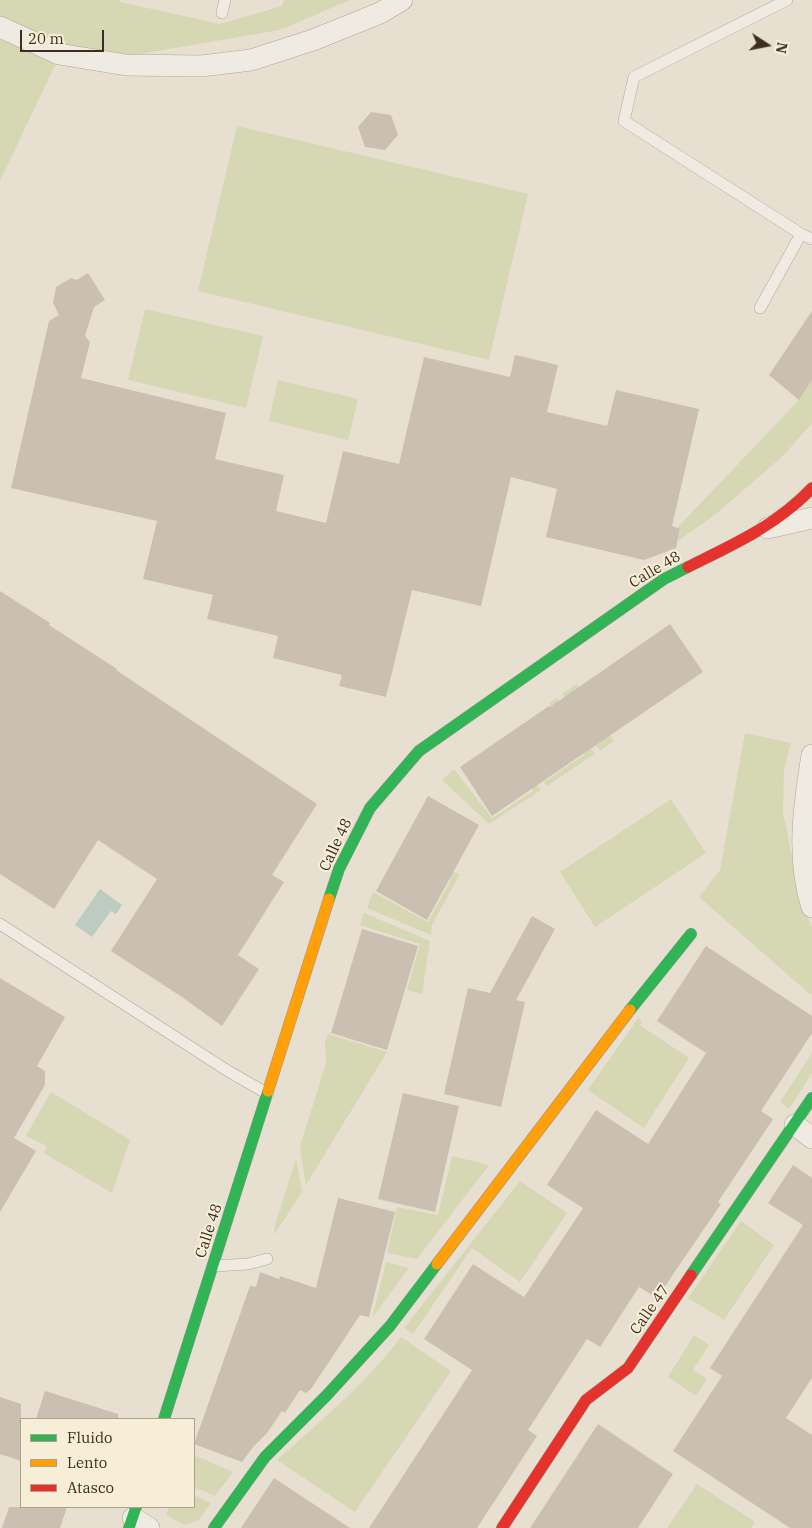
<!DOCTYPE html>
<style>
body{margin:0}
#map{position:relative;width:812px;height:1528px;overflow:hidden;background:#e7e0d1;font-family:"IBM Plex Serif",serif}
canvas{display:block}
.legend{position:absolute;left:20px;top:1418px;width:175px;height:90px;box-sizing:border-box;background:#f7eed8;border:1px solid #ada18e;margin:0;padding:6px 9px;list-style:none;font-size:15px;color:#3d2e20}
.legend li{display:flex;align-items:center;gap:10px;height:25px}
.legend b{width:25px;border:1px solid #ada18e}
.north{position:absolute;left:742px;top:20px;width:50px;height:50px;-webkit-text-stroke:4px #f7eed8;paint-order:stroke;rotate:101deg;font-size:14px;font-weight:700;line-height:20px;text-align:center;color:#3d2e20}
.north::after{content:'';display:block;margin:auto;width:18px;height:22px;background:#3d2e20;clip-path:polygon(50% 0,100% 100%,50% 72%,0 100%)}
.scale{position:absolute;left:20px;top:30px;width:84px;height:22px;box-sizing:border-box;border:2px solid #3d2e20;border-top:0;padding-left:6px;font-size:15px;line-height:18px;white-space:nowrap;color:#3d2e20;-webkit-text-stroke:4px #f7eed8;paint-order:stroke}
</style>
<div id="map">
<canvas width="812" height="1528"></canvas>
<ul class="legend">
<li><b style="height:6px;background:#30b455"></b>Fluido</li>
<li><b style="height:6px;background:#ff9f0a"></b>Lento</li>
<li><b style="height:6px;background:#e5322d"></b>Atasco</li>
</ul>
<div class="north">N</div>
<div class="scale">20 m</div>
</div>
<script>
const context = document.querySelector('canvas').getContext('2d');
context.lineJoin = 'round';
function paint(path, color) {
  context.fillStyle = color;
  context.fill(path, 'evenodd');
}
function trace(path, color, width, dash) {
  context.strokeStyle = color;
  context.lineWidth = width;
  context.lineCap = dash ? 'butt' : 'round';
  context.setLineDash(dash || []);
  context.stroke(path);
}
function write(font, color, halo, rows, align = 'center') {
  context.font = font + ' "IBM Plex Serif",serif';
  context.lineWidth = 4;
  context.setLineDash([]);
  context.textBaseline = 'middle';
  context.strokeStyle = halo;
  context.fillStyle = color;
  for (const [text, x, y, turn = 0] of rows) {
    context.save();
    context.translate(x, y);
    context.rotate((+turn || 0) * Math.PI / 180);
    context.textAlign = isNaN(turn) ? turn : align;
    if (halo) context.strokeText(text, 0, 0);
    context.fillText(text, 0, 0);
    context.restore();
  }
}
const green = new Path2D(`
 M0 0H120V2L220 24 282 6 284 0H350L280 30 128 56 63 44 0 19Z
 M0 35 57 61 0 181Z
 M237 126 528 194 489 360 198 291Z
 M145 309 263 336 246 408 128 380Z
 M278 380 358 399 348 440 269 421Z
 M812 380V423L806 430 783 456 716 514 678 541 680 530 677 528 799 400Z
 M577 684 614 741 600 751 562 694Z
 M557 698 595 754 547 786 544 782 584 755 549 703Z
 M745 733 791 743 784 769 783 812 801 900 812 928V996L699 897 720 870Z
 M454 769 492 818 533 791 526 780 532 777 541 790 489 824 442 780Z
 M671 799 706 853 595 927 560 872Z
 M451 871 460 874 432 925 431 935 367 908 373 892 428 922 451 880 448 877Z
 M364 913 430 941 422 994 407 990 420 944 360 925Z
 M638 1018 642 1021 640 1025 689 1058 644 1128 588 1090Z
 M328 1034 387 1052 306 1185 300 1149 301 1143 326 1063 325 1043Z
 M812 1053V1073L789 1109 780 1102Z
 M51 1092 130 1140 112 1193 44 1153 47 1146 26 1136Z
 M452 1156 489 1165 417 1259 387 1253 397 1207 438 1215Z
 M296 1159 302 1192 274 1235 275 1225Z
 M520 1181 567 1213 520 1282 472 1248 413 1334 404 1328Z
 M741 1221 774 1245 724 1320 688 1298Z
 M386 1262 409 1268 372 1318Z
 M694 1335 709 1345 693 1370 707 1379 696 1396 668 1377Z
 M401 1337 451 1371 355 1512 277 1460C320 1421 366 1384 401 1337Z
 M194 1455 233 1472 215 1496 194 1487Z
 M697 1484 755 1522 751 1528H667Z
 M194 1495 211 1503 199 1520 185 1525 166 1515 169 1507H194Z`);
const water = new Path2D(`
 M100 889 122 905 116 914 111 911 92 937 75 925Z`);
const building = new Path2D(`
 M371 112 391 115 398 135 385 150 365 147 358 127Z
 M88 273 105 300 94 307 85 336 90 342 81 378 226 413 215 459 284 475 276 511 326 523 343 451 399 464 424 357 510 377 515 355 558 365 547 412 607 426 616 390 699 409 672 526 680 529 676 548 644 560 546 537 557 489 511 477 481 606 412 590 386 697 339 686 342 675 273 658 278 636 207 619 213 595 143 579 157 521 11 488 49 321 59 315 53 303 56 287 71 278 77 280Z
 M812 311V380L799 400 769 375Z
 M0 591 50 623 49 625 117 669 116 670 317 804 272 875 284 882 238 955 259 969 222 1026 182 997 111 951 157 879 98 840 54 909 0 874Z
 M670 624 703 672 492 816 460 767 549 706 550 707Z
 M428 796 479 825 427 920 376 891Z
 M532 916 555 929 516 1000 525 1002 501 1107 444 1094 468 988 490 993Z
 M362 929 418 946 387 1050 331 1033Z
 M706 946 812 1016V1033L761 1111 773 1119 718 1202 721 1204 657 1298 639 1287 600 1347 587 1339 528 1430 537 1436 477 1528H369L472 1370 424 1339 473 1264 524 1297 583 1208 547 1185 596 1110 648 1144 706 1053 657 1021Z
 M0 978 65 1017 37 1066 45 1071V1085L14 1138 36 1151 0 1212Z
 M403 1093 459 1106 435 1212 378 1199Z
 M793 1165 812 1178V1378L786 1418 812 1435V1528H790L673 1451 722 1376 710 1368 803 1225 768 1203Z
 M338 1198 395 1212 369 1317 360 1315 311 1389 306 1393 300 1390 285 1413 282 1411 267 1433 254 1446 242 1462 194 1444 250 1286 256 1287 260 1272 279 1279 280 1276 316 1288Z
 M45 1391 118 1414V1419H36Z
 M0 1397 21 1404V1461L0 1454Z
 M598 1424 673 1474 638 1528H530Z
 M274 1478 350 1528H241Z
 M9 1507H67L60 1528H2Z`);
const lane = new Path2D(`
 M787 0 634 77 624 121 801 234 812 239
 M222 13 225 0
 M760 308 801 234
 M0 924 228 1071 268 1094
 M214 1266 248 1264 267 1259`);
const street = new Path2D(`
 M0 27 59 54 126 65 201 66 251 60 313 40 380 13 402 0
 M768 528 812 518
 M812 755C804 805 796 858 812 907
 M795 1125 812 1138
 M133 1518 149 1528`);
const fast = new Path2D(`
 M329 899 339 869 370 808 419 751 664 579 688 567
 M630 1010 691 934
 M691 1275 812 1098
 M164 1419 268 1091
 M129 1528 136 1507
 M214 1528 265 1457 327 1395 390 1326 437 1264`);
const slow = new Path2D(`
 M268 1091 329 899
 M437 1264 630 1010`);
const jam = new Path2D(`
 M688 567C734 544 776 526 812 488
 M502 1528 586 1400 628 1368 691 1275`);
const streetNames = [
 ["Calle 48",655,570,-31],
 ["Calle 48",336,845,-65],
 ["Calle 48",209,1231,-72],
 ["Calle 47",650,1310,-55]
];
paint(green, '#d6d7b3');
paint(water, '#bcccc2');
paint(building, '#cbbfb2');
trace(lane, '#ada599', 12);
trace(street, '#ada599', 22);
trace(fast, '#9c958a', 12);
trace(slow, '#9c958a', 12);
trace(jam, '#9c958a', 12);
trace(lane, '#efebe3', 11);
trace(street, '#efebe3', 21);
trace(fast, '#30b455', 11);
trace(slow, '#ff9f0a', 11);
trace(jam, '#e5322d', 11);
write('15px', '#3d2e20', '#f7eed8', streetNames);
</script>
